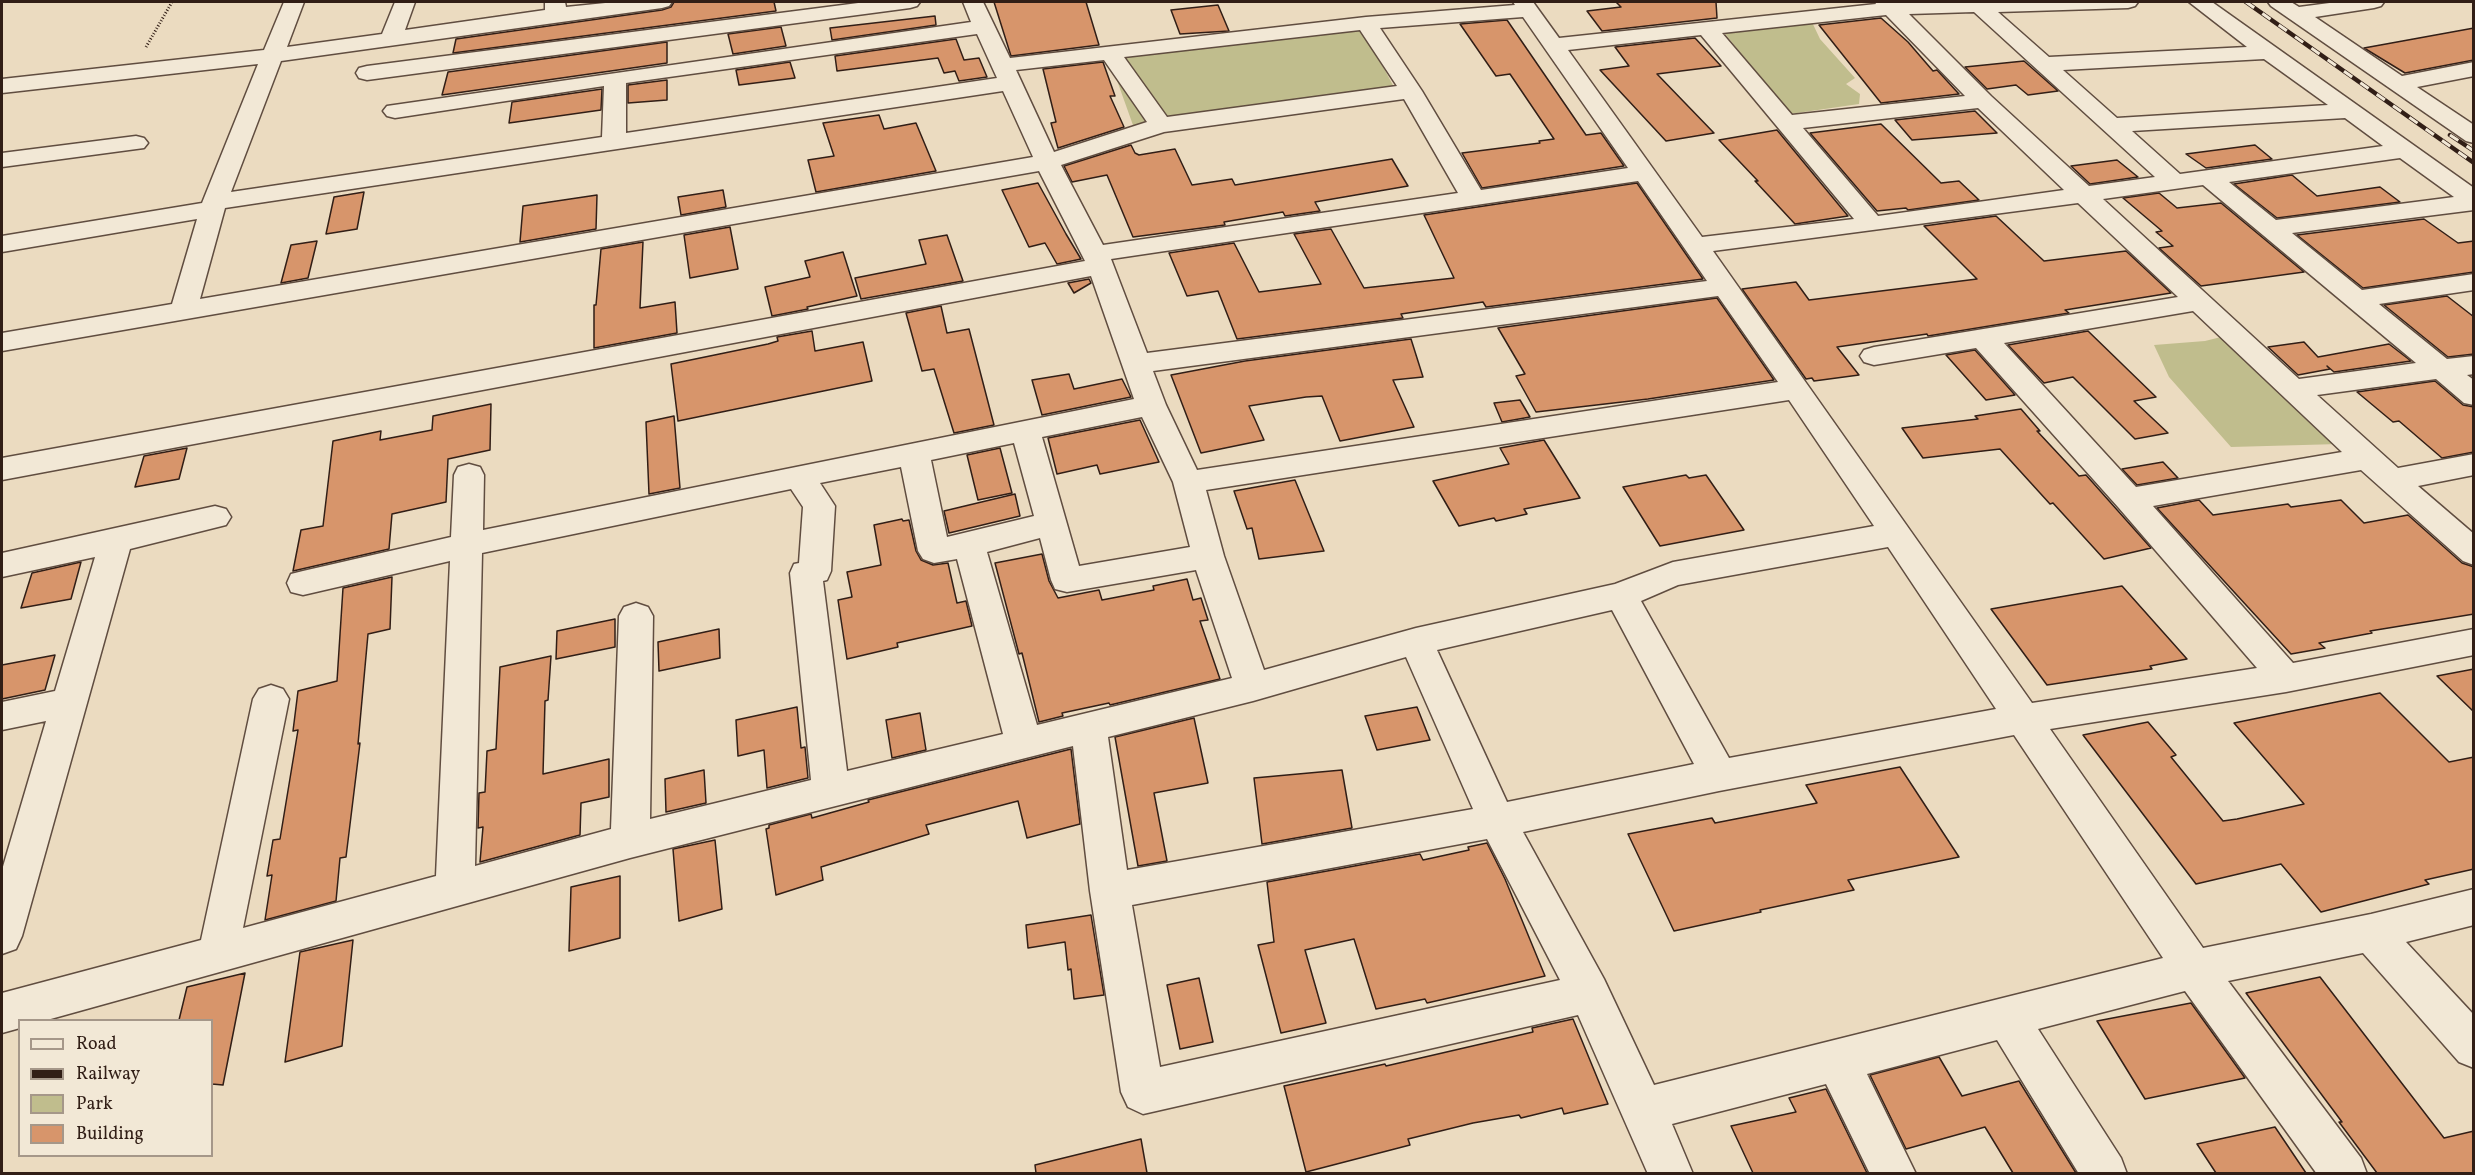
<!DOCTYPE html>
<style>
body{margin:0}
#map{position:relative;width:2475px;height:1175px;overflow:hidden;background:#ebdbc0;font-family:Vollkorn,serif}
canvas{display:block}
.frame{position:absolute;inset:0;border:3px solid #311e16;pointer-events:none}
.legend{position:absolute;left:18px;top:1019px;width:195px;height:138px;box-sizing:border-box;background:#f2e8d6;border:2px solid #a59789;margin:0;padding:8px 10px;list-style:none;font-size:18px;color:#311e16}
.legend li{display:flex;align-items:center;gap:12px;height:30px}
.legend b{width:30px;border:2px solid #a59789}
</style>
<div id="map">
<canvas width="2475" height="1175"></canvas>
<div class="frame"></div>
<ul class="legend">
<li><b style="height:8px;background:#f2e8d6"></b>Road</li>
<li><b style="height:8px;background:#311e16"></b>Railway</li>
<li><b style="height:16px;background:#c0bd8d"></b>Park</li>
<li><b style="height:16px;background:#d7956b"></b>Building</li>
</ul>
</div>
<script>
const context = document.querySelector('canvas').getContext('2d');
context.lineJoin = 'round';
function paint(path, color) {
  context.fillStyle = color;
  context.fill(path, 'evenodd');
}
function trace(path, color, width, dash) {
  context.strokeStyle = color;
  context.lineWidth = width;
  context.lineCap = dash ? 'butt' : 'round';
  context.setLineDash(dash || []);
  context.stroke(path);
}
const green = new Path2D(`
 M1811 20 1820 39 1855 78 1846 84 1860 94 1859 104 1790 114 1722 30Z
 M1362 27 1396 91 1134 128 1109 58Z
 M2225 336 2339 444 2231 447 2169 377 2154 345 2205 341Z`);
const building = new Path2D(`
 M674 2H774L776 11 453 53 456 39 662 10 671 7Z
 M994 2H1086L1099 45 1011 56Z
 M1616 2H1716L1717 18 1602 31 1587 11 1621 7Z
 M1218 5 1229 31 1180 34 1171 10Z
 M935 16 936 25 832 40 830 28Z
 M1881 18 1908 42 1933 71 1937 70 1959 94 1881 103 1819 25Z
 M1507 20 1586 135 1601 133 1624 166 1482 188 1462 153 1540 143 1539 141 1554 139 1510 74 1496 76 1460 24Z
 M781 27 786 46 733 54 728 34Z
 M2474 28V60L2405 73 2364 48Z
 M1695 38 1721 66 1657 74 1714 133 1666 141 1600 70 1629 66 1615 47Z
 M956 39 964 60 979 58 987 77 959 81 955 71 944 73 938 58 837 71 835 56Z
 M667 42V63L442 95 448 72Z
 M2024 61 2058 91 2028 95 2016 85 1987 89 1965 67Z
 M790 62 795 78 739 85 736 70Z
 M1103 62 1115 96H1110L1124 127 1058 148 1051 123 1056 122 1043 69Z
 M667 80V100L628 103V85Z
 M602 89 601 110 509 123 512 102Z
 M1975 111 1997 133 1912 140 1895 120Z
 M879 115 884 129 916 123 936 171 816 192 808 160 834 156 823 123Z
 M1881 124 1941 183 1959 181 1979 200 1908 210 1906 208 1877 211 1810 133Z
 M1777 130 1848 216 1795 224 1755 181H1758L1719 140Z
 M1131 145 1135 153 1139 155 1175 149 1192 185 1232 179 1235 185 1392 159 1408 186 1315 202 1320 211 1285 216 1283 212 1224 222 1225 225 1133 237 1107 175 1072 182 1064 166Z
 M2255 145 2272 159 2206 168 2186 154Z
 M2117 160 2138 177 2090 184 2071 166Z
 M2292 175 2317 196 2380 187 2400 202 2277 218 2234 184Z
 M1038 183 1066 234 1081 259 1057 264 1045 243 1029 247 1002 190Z
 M1637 183 1703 279 1486 307 1483 302 1401 314 1403 318 1237 339 1218 291 1187 296 1169 253 1234 243 1259 292 1321 284 1294 234 1331 229 1364 288 1454 278 1424 215Z
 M723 190 726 207 681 215 678 197Z
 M364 192 357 229 326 234 334 197Z
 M2159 193 2177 208 2221 203 2304 272 2201 286 2159 248 2173 246 2156 232 2162 231 2123 198Z
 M597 195 596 229 520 242 523 206Z
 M1996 216 2044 261 2126 251 2171 293 2065 310 2069 313 1928 336 1927 334 1837 347 1859 375 1814 381 1812 378 1806 379 1742 289 1796 282 1809 300 1977 279 1924 226Z
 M2424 219 2458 243 2474 241V272L2363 288 2297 235Z
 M730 227 738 269 690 278 684 235Z
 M947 235 963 281 861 299 855 278 926 264 919 240Z
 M317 241 308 278 281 283 291 245Z
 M643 242 640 308 675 302 677 333 594 348V305H596L601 249Z
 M843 252 857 296 807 307 808 309 772 316 765 287 810 277 805 261Z
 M1089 279 1091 283 1074 293 1068 283Z
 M2447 296 2474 317V354L2448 357 2384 305Z
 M1717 298 1774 380 1648 399 1536 412 1516 376 1525 374 1498 328Z
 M941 306 947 333 969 329 994 425 954 433 934 369 922 371 906 313Z
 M812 331 815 351 863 342 872 381 678 421 671 364 768 344 778 341 777 337Z
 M2088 331 2156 397 2134 401 2168 433 2135 439 2073 377 2044 383 2008 345Z
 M1411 339 1423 377 1393 380 1414 427 1340 441 1322 396 1306 397 1249 406 1264 440 1201 453 1171 375 1245 361Z
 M2304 342 2318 357 2389 344 2411 361 2334 372 2327 366 2330 369 2298 375 2268 347Z
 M1975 350 2015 395 1986 400 1946 355Z
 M1069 374 1074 389 1122 379 1131 397 1042 415 1032 380Z
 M2435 381 2463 405 2474 407V452L2442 458 2399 421 2393 422 2357 392Z
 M1520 400 1530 417 1502 422 1494 403Z
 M491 404 490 450 448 459 446 502 392 514 389 549 293 571 301 530 323 526 333 441 381 431 380 440 432 430 433 416Z
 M2021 409 2040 431H2037L2079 476 2086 475 2151 548 2104 559 2053 503 2050 504 2000 449 1923 458 1902 428 1978 419 1975 416Z
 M674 416 680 488 649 494 646 422Z
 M1140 420 1159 462 1100 474 1097 465 1057 474 1048 438Z
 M1544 440 1580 498 1524 509 1527 514 1496 521 1494 518 1459 526 1433 481 1509 464 1500 448Z
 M187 448 179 479 135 487 144 456Z
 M1000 448 1012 493 978 500 967 455Z
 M2163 462 2178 478 2137 485 2122 469Z
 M1686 475 1689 478 1706 475 1744 530 1660 546 1623 487Z
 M1295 480 1324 551 1259 559 1252 528 1247 529 1234 491Z
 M1015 494 1020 516 949 533 944 511Z
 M2199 500 2213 515 2288 504 2291 507 2341 500 2364 523 2408 515 2462 563 2474 567V614L2370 631 2372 633 2319 643 2325 648 2291 654 2157 508Z
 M902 519 903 521 909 520 916 551 921 560 933 565 948 563 957 603 966 601 972 626 897 643 898 647 847 659 838 600 852 597 847 572 881 565 874 525Z
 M1042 554 1049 581 1058 598 1099 590 1102 600 1154 590 1153 586 1187 579 1193 600 1201 598 1208 620 1200 621 1220 679 1110 705 1109 703 1062 713 1063 716 1039 722 1022 653 1019 654 995 563Z
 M81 562 71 599 21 608 32 573Z
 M392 577 390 629 368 634 358 744 360 743 346 857 340 858 336 901 265 920 272 875 267 876 273 840 280 839 298 730 293 731 298 691 337 681 343 588Z
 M2122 586 2187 659 2150 666 2152 669 2047 685 1991 609Z
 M615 619V647L556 659 557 631Z
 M719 629 720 658 659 671 658 642Z
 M55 655 45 690 2 699V665Z
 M551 656 548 700 545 701 543 774 609 759V797L581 803 580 835 480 862 483 827 478 828 479 793 485 792 487 751 496 749 500 667Z
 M2474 669V712L2437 676Z
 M2380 693 2449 762 2474 757V869L2425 880 2429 884 2321 912 2281 864 2196 884 2083 735 2148 722 2176 755 2171 757 2223 821 2237 819 2304 804 2234 723Z
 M797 707 801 748 805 747 808 778 767 788 764 750 738 756 736 720Z
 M1417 707 1430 740 1377 750 1365 716Z
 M920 713 926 750 892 758 886 720Z
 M1194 718 1208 783 1154 793 1167 861 1138 866 1115 737Z
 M1071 749 1080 824 1027 838 1018 801 926 825 929 834 821 867 823 880 776 895 766 829 769 828V825L811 814 812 818 869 802 868 800Z
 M1900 767 1959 857 1848 880 1854 890 1760 910 1761 912 1674 931 1628 834 1712 818 1715 823 1817 803 1806 785Z
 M704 770 706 803 666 812 665 779Z
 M1342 770 1352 828 1262 844 1254 778Z
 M715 840 722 909 679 921 673 849Z
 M1487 843 1505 879 1545 976 1427 1003 1425 999 1376 1009 1354 939 1305 950 1326 1023 1281 1033 1258 945 1274 942 1267 882 1420 854 1423 860 1469 850 1468 847Z
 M620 876V938L569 951 571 887Z
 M1091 915 1104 995 1074 999 1071 969 1068 970 1065 942 1028 948 1026 925Z
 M353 940 342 1046 285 1062 300 952Z
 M245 973 223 1085 212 1084V1020H179L187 987Z
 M2320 977 2444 1138 2474 1131V1173H2377L2339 1122H2342L2246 993Z
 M1199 978 1213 1042 1180 1049 1167 985Z
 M2191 1003 2245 1078 2145 1099 2097 1021Z
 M1573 1019 1608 1104 1564 1114 1562 1108 1521 1118 1519 1115 1473 1123 1408 1139 1410 1145 1306 1172 1284 1086 1385 1064 1386 1066 1533 1032 1532 1028Z
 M1939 1057 1962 1096 2019 1081 2076 1173H2013L1985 1127 1906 1149 1870 1075Z
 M1826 1089 1867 1173H1753L1731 1126 1796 1112 1789 1098Z
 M2275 1127 2306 1173H2216L2197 1144Z
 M1141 1139 1147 1173H1036L1035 1165Z`);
const path = new Path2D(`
 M146 47 172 2`);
const minor = new Path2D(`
 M284 2H304L287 47 382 34 395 2H415L405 30 545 10V2H565L566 7 615 2H672L669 6 662 8 281 61 231 192 602 137 604 86 395 118 387 116 383 111 387 106 971 22 963 2H983L1010 58 1366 17 1515 5 1513 2H1533L1559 38 1876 4 1875 2H2138L2135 6 2128 8 1998 12 2049 57 2247 47 2189 2H2212L2474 188V210L2292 233 2362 290 2474 274V290L2379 304 2447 359 2474 356V374L2467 375 2474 380V405L2464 403 2436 379 2317 395 2398 468 2474 454V475L2418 486 2474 534V565L2463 561 2361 470 2153 506 2293 663 2474 629V655L2286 692 2050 729 2203 948 2371 914 2474 889V925L2406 942 2474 1015V1068L2459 1062 2363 953 2228 981 2361 1158 2367 1174H2317L2185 991 2038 1029 2121 1158 2127 1174H2079L1997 1040 1867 1074 1916 1174H1870L1826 1084 1672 1124 1693 1174H1648L1578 1015 1143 1114 1128 1107 1121 1092 1090 891 1073 746 630 858 47 1020H20V1028L2 1033V993L201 940 253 699 259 689 271 685 283 689 289 699 243 928 436 876 450 561 303 595 291 592 287 583 291 574 303 571 451 537 454 475 458 467 469 464 480 467 484 475 483 530 1134 399 1091 276 2 480V458L1085 261 1039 171 2 351V333L172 304 197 219 2 252V236L202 203 258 64 2 93V79L264 50ZM1974 12 2155 177 2089 186 1991 96 1909 14ZM1886 15 1965 96 1792 115 1722 33ZM1523 17 1628 168 1481 190 1422 91 1380 28ZM1360 30 1397 86 1167 117 1124 57ZM977 34 997 78 626 133V83ZM1701 35 1854 219 1702 237 1568 50ZM2264 59 2328 105 2117 118 2063 70ZM1104 60 1147 122 1054 152 1016 70ZM1003 91 1033 157 200 299 225 208ZM1404 99 1458 193 1103 245 1061 165 1164 132ZM1978 108 2064 190 1878 216 1803 128ZM2345 118 2383 146 2180 174 2132 131ZM2400 158 2454 197 2276 220 2229 182ZM1638 181 1707 281 1147 353 1111 259ZM2203 185 2416 363 2299 379 2103 199ZM2078 203 2178 297 1874 347 1864 350 1860 356 1864 362 1874 365 1976 348 2118 507 2257 668 2032 703 1713 251ZM1718 296 1778 382 1197 470 1166 405 1153 371ZM2193 311 2342 452 2136 487 2004 343ZM1789 400 1874 526 1673 562 1615 584 1416 628 1264 670 1224 556 1206 490ZM1142 417 1173 482 1190 547 1079 566 1042 437ZM1014 443 1034 516 947 537 931 460ZM901 467 918 551 923 559 934 563 957 559 1003 734 847 771 823 581 827 580 831 571 835 506 820 483ZM791 489 803 507 799 563 794 564 790 573 811 780 650 819 653 616 648 607 636 603 624 607 619 616 611 829 475 866 482 553ZM1040 538 1051 580 1055 589 1067 592 1196 570 1232 678 1037 725 987 552ZM1888 547 1996 709 1729 758 1641 601 1678 585ZM1612 610 1694 764 1507 802 1437 650ZM1406 657 1473 809 1127 870 1108 737 1253 701ZM2014 735 2163 958 1654 1085 1604 979 1523 832 1719 791ZM1487 839 1560 980 1160 1067 1132 905Z
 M866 2H920L917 6 910 8 367 80 359 78 356 73 359 68 367 66Z
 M2268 2H2291L2299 7 2337 2H2384L2381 6 2374 8 2315 17 2402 76 2474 62V76L2417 87 2474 125V143L2466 141 2271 6Z
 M136 136 144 138 148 143 144 148 2 167V153Z
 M215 506 226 509 231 517 226 525 130 549 22 936 16 949 2 954V870L46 721 2 730V702L55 691 95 557 2 577V553Z`);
const rail = new Path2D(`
 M2246 2 2474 163
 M2450 135 2474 151`);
paint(green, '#c0bd8d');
paint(building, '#d7956b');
trace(building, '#311e16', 1.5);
trace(minor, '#604d40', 3);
trace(path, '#311e16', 3, [1, 2]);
paint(minor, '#f2e8d6');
trace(rail, '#311e16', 4.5);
trace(rail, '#f2e8d6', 3, [10]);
</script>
